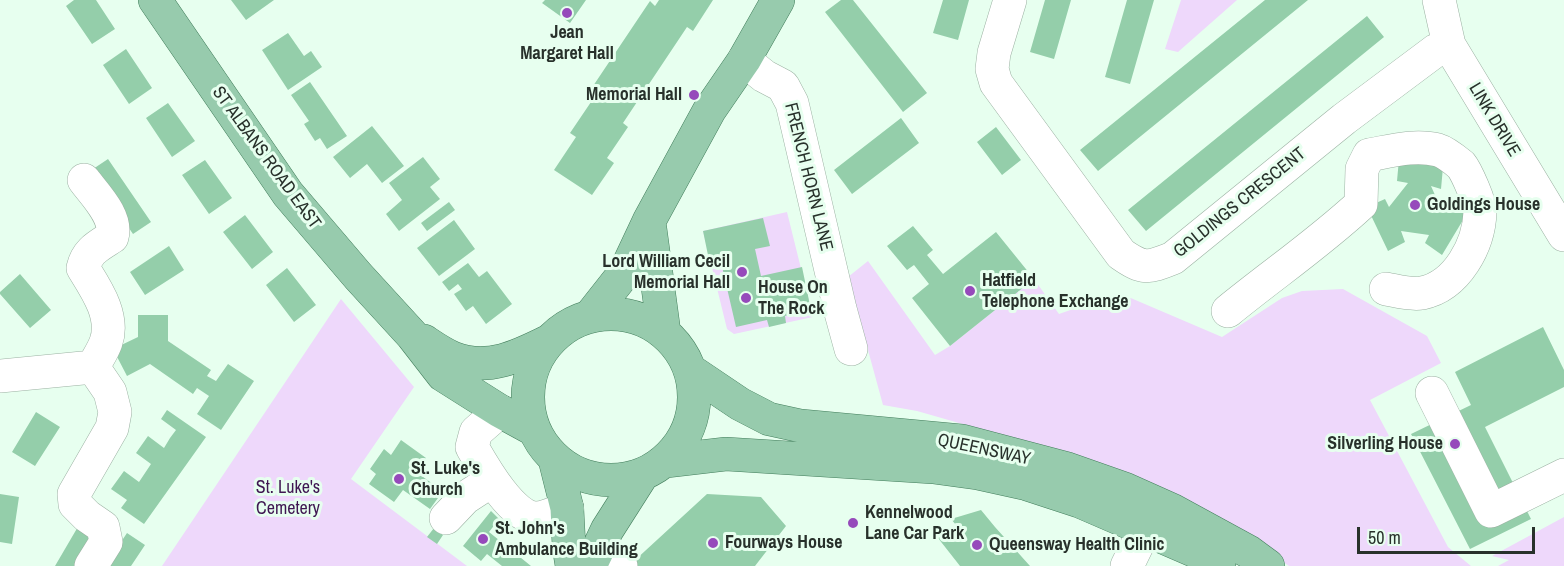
<!DOCTYPE html>
<style>
body{margin:0}
#map{position:relative;width:1564px;height:566px;overflow:hidden;background:#e7ffef;font-family:"Archivo Narrow",sans-serif}
canvas{display:block}
.scale{position:absolute;left:1357px;top:527px;width:178px;height:27px;box-sizing:border-box;border:3px solid #28312b;border-top:0;padding-left:8px;font-size:18px;line-height:21px;white-space:nowrap;color:#28312b;-webkit-text-stroke:4px #e7ffef;paint-order:stroke}
</style>
<div id="map">
<canvas width="1564" height="566"></canvas>
<div class="scale">50 m</div>
</div>
<script>
const context = document.querySelector('canvas').getContext('2d');
context.lineJoin = 'round';
function paint(path, color) {
  context.fillStyle = color;
  context.fill(path, 'evenodd');
}
function trace(path, color, width, dash) {
  context.strokeStyle = color;
  context.lineWidth = width;
  context.lineCap = dash ? 'butt' : 'round';
  context.setLineDash(dash || []);
  context.stroke(path);
}
function write(font, color, halo, rows, align = 'center') {
  context.font = font + ' "Archivo Narrow",sans-serif';
  context.lineWidth = 6;
  context.setLineDash([]);
  context.textBaseline = 'middle';
  context.strokeStyle = halo;
  context.fillStyle = color;
  for (const [text, x, y, turn = 0] of rows) {
    context.save();
    context.translate(x, y);
    context.rotate((+turn || 0) * Math.PI / 180);
    context.textAlign = isNaN(turn) ? turn : align;
    if (halo) context.strokeText(text, 0, 0);
    context.fillText(text, 0, 0);
    context.restore();
  }
}
const green = new Path2D(`
 M1181 0H1237L1178 52 1165 49Z
 M787 212 813 317 734 334 727 329 703 231Z
 M868 261 935 355 950 346 1034 279 1059 314 1119 293 1222 337 1282 298 1302 291 1343 289 1427 336 1441 363 1370 400 1448 547 1471 566H1289L1255 543 1064 453 917 411 883 405 848 277Z
 M341 299 414 387 351 479 467 566H162Z
 M1564 517V566H1498L1509 560 1492 556Z`);
const building = new Path2D(`
 M74 0H96L115 29 92 44 66 6Z
 M231 0H274L246 20Z
 M545 0H586L570 23 542 3Z
 M659 0H713L693 31 687 27 623 123 628 127 607 158 614 163 592 195 554 170 576 137 570 133 591 102 585 98 650 1 655 6Z
 M841 0H853L927 93 903 112 825 12Z
 M943 0H969L958 40 933 33Z
 M1045 0H1071L1054 59 1030 52Z
 M1127 0H1154L1130 84 1105 77Z
 M1265 0H1308L1098 171 1080 150Z
 M1367 16 1384 37 1146 231 1128 210Z
 M288 33 304 56 311 51 322 67 288 90 262 50Z
 M126 49 152 88 129 104 103 65Z
 M310 82 347 136 327 149 320 138 315 141 304 124 309 121 291 95Z
 M168 103 195 141 172 157 146 118Z
 M901 118 919 143 852 194 834 170Z
 M372 126 404 166 382 183 367 164 350 178 333 157Z
 M996 127 1021 160 1002 175 977 142Z
 M423 157 440 179 430 187 440 199 399 231 386 214 402 200 389 183Z
 M108 159 151 222 133 234 90 171Z
 M1399 159 1443 167 1441 189 1431 186 1442 211 1447 204 1466 215 1442 255 1425 243 1429 235 1401 231 1405 242 1388 251 1367 207 1385 199 1389 207 1408 183 1397 181Z
 M205 160 232 198 209 214 182 175Z
 M449 202 455 210 427 231 421 223Z
 M245 215 273 252 252 269 223 232Z
 M763 218 770 246 755 249 761 276 802 267 811 310 785 316 786 323 769 327 767 320 736 327 720 258 709 260 703 231Z
 M454 220 475 249 439 276 417 248Z
 M913 226 933 250 927 255 943 274 996 232 1034 279 950 346 912 298 929 284 914 265 907 270 887 246Z
 M169 246 184 270 145 295 130 272Z
 M468 263 479 277 487 271 512 304 486 324 473 306 466 311 454 294 462 289 458 284 449 291 442 282Z
 M287 268 316 305 294 322 266 285Z
 M20 274 51 310 30 328 0 294V292Z
 M138 315H168V341L211 370 207 376 216 381 228 364 254 381 221 430 197 414 209 396 197 388 193 394 150 364 127 376 113 349 138 337Z
 M1543 327 1564 370V387L1485 427 1531 519 1470 549 1411 434 1471 405 1455 372Z
 M167 410 206 437 144 524 121 508 127 500 111 489 124 471 139 482 151 464 136 453 148 436 164 448 170 438 176 430 161 419Z
 M36 412 60 427 35 466 12 452Z
 M401 440 426 458 416 472 443 491 430 509 403 490 394 502 369 484 376 474 370 469 384 449 391 455Z
 M0 494 19 497 12 544 0 542Z
 M707 494 761 497 786 526 755 566H636L633 562Z
 M981 510 995 527 1030 566H960L938 538 956 525 951 519Z
 M491 511 499 519 489 532 531 566H502L487 554 481 561 463 546Z
 M79 525 96 536 77 566H55Z
 M434 528 443 535 437 544 427 537Z
 M127 533 145 545 131 566H105Z`);
const minor = new Path2D(`
 M1010 0 994 53 992 69 996 83 1121 254C1144 270 1148 268 1173 258L1344 119 1435 51 1449 45
 M1439 0 1449 45 1564 235
 M744 60 764 76 783 86 792 103 840 309 851 349
 M84 180C95 195 118 217 112 237 98 246 87 251 83 268 96 289 115 316 106 342 103 351 97 359 93 367L110 392 115 412 112 428 74 494 75 504 87 516 103 527 106 542 91 566
 M1228 311C1272 275 1319 243 1361 204L1362 169 1369 155C1391 151 1415 144 1438 150 1445 152 1455 160 1461 165 1466 171 1481 204 1480 212 1479 245 1457 286 1422 293 1410 295 1397 291 1386 289
 M0 376 93 367
 M1432 393 1491 511 1564 475
 M500 411 476 432 472 447C483 466 512 518 536 518 546 518 558 511 567 508
 M446 518 465 498 491 481
 M614 559 621 566
 M1127 566 1145 529`);
const major = new Path2D(`
 M155 0 288 194 358 276 412 335 443 375 500 411 533 429
 M649 221 664 332
 M528 397a83 83 0 1 1 166 0a83 83 0 1 1-166 0Z
 M591 315 625 272 649 221 709 111 744 60 778 0
 M424 341C433 347 443 354 453 358 487 372 519 356 549 341
 M691 371 740 404 769 419 801 426 962 441 1068 469 1125 489 1172 510 1249 552 1268 566
 M555 460 567 508 569 547 572 566
 M666 461 726 454 933 467 977 473 1027 484 1079 501 1195 551 1219 566
 M590 566 607 530 642 475`);
const markers = [
 [567,13,6,"#964abb"],
 [694,95,6,"#964abb"],
 [1415,205,6,"#964abb"],
 [742,272,6,"#964abb"],
 [970,291,6,"#964abb"],
 [746,298,6,"#964abb"],
 [1455,444,6,"#964abb"],
 [399,479,6,"#964abb"],
 [853,523,6,"#964abb"],
 [483,539,6,"#964abb"],
 [713,543,6,"#964abb"],
 [977,545,6,"#964abb"]
];
const poiNames = [
 ["Jean",567,33,"center"],
 ["Margaret Hall",567,54,"center"],
 ["Memorial Hall",682,95,"right"],
 ["Goldings House",1427,205],
 ["Lord William Cecil",730,262,"right"],
 ["Memorial Hall",730,283,"right"],
 ["Hatfield",982,281],
 ["Telephone Exchange",982,302],
 ["House On",758,288],
 ["The Rock",758,309],
 ["Silverling House",1443,444,"right"],
 ["St. Luke's",411,469],
 ["Church",411,490],
 ["Kennelwood",865,513],
 ["Lane Car Park",865,534],
 ["St. John's",495,529],
 ["Ambulance Building",495,550],
 ["Fourways House",725,543],
 ["Queensway Health Clinic",989,545]
];
const streetNames = [
 ["LINK DRIVE",1494,120,59],
 ["ST ALBANS ROAD EAST",266,158,54],
 ["FRENCH HORN LANE",808,177,76],
 ["GOLDINGS CRESCENT",1240,203,-39],
 ["QUEENSWAY",984,450,12]
];
const parkNames = [
 ["St. Luke's",288,488],
 ["Cemetery",288,509]
];
paint(green, '#eed8fb');
paint(building, '#94ceaa');
trace(minor, '#9bb1a2', 34);
trace(major, '#437e5c', 34);
trace(minor, '#fff', 33);
trace(major, '#97cbad', 33);
for (const [x, y, r, color] of markers) {
  const dot = new Path2D();
  dot.arc(x, y, r, 0, 2 * Math.PI);
  context.fillStyle = color;
  context.fill(dot);
  trace(dot, '#e7ffef', 2);
}
write('bold 18px', '#28312b', '#e7ffef', poiNames, 'left');
write('18px', '#28312b', '#e7ffef', streetNames);
write('18px', '#3f1652', '#e7ffef', parkNames);
</script>
